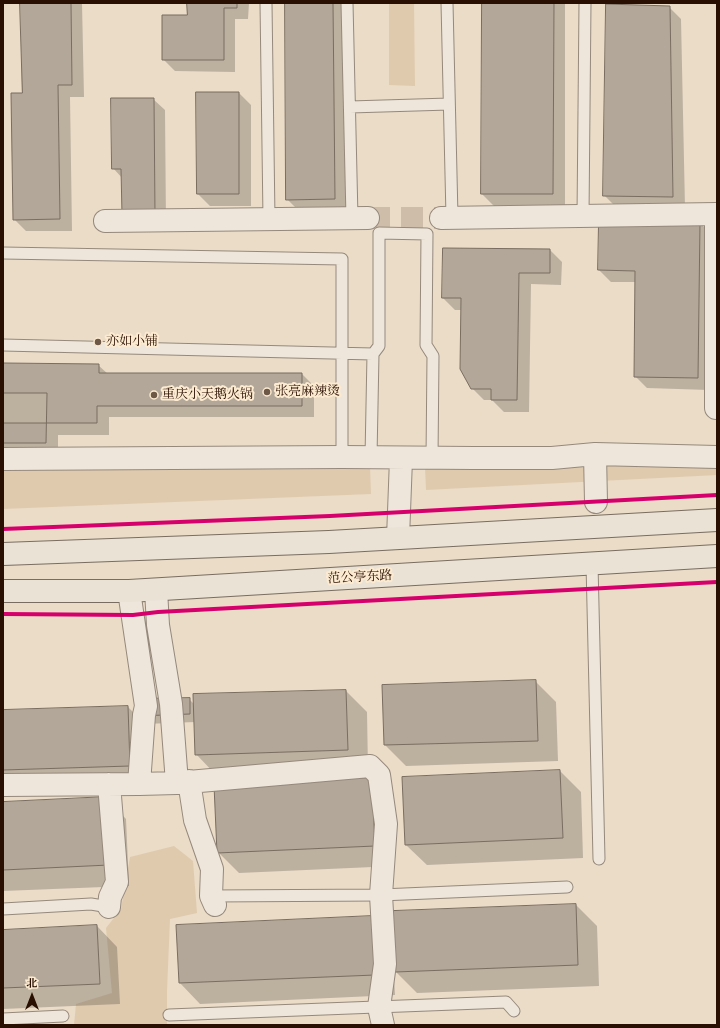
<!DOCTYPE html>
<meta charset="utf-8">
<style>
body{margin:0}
#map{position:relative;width:720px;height:1028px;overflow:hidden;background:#ebdcc7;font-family:"IM FELL Double Pica","Noto Serif SC",serif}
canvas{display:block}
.frame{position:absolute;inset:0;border:4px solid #290f01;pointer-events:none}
.north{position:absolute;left:12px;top:976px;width:40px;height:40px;-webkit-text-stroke:3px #fcead1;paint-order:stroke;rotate:0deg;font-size:11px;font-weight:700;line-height:16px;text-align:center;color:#290f01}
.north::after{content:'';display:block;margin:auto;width:14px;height:18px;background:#290f01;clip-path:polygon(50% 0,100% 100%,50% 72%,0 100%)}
</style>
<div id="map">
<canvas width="720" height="1028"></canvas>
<div class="frame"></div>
<div class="north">北</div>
</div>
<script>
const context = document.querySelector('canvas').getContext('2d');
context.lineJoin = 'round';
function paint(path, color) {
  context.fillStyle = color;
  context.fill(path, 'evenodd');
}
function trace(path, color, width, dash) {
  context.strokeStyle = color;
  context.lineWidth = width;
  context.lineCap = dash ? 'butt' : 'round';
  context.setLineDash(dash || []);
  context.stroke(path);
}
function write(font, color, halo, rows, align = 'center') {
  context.font = font + ' "IM FELL Double Pica","Noto Serif SC",serif';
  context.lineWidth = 4;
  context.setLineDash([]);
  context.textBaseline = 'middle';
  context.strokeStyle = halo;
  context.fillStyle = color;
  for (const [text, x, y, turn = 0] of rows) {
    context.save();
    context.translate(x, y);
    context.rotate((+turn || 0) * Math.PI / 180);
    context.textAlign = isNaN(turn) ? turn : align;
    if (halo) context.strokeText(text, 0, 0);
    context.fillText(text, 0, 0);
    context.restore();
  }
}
const green = new Path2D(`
 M389 3H414L415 86 389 85Z
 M717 463V475L426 490 425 468Z
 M370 466 371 494 3 509V471Z
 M174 846 193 861 197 913 170 919 167 991V1025H74L76 1004 112 993 106 928 121 909 130 857Z`);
const shadow = new Path2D(`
 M21 3H82L84 97H70L72 231H26L14 219 23 94Z
 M188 3H249L248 19H235V72L175 71 163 59 188 16Z
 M286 3H345L346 211H299L287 199Z
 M483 3H565V206H494L482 194Z
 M669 7 681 19 685 208 616 207 604 195Z
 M197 93H239L251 105V206H210L198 194Z
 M153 99 165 110 166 226 113 168Z
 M700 223 712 235 709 390 647 388 635 376 636 282H611L599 270Z
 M550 250 562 262 561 285 531 284 529 412H504L492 400H484L472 388 462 310H455L443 298Z
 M3 364 98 365 108 374H302L314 386V417H109V435H58V455L3 454Z
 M535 681 556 702 558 761 406 766 385 745 383 686Z
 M346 691 367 712 368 770 216 775 196 754 195 722 145 724 151 787 3 791V711L128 707 139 718 189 699 194 704Z
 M560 771 581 792 583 858 427 865 406 845Z
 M106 798 126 819 129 886 3 891V803Z
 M392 800 395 866 239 873 218 852Z
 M576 905 597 926 599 986 417 993 396 972Z
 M97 926 117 947 120 1004 3 1009V931Z
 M392 938 395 995 200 1004 180 983Z`);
const building = new Path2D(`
 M20 3H71L72 85H58L60 219 13 220 11 93H22Z
 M187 3H237V8H224V60H162V15H187Z
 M285 3H333L335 199 286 200Z
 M482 3H554L553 194H481Z
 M606 4 670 6 673 197 603 196Z
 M196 92H239V194H197Z
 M111 98H154L155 215H122L121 169H112Z
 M599 221 700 222 698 378 634 377 635 271 598 270Z
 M443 248 550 249V273H519L517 400H491V389H471L460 369 461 298H442Z
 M3 363 99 364V373H302V406H97V423H3Z
 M3 393H47L46 443H3Z
 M536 680 538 741 384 745 382 685Z
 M346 690 348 750 195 755 193 694Z
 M190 698V714L138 716 137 699Z
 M128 706 130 766 3 770V710Z
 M560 770 563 838 405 845 402 777Z
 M372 778 375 846 217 853 214 785Z
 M106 797 109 865 3 870V802Z
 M576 904 578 965 395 972 393 911Z
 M372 916 375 975 179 983 176 925Z
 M97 925 100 984 3 988V930Z`);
const streetTunnel = new Path2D(`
 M368 218H441`);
const lane = new Path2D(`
 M266 3 269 219
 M347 3 352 218
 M447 3 452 217
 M350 107 449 104
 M583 216 585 3
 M3 253 342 259V457
 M3 345 373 354
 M371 457 373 354 379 346V233L427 234 426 345 433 356 432 458
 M592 564 599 859
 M211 896 381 895 567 887
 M3 909 91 904 109 907
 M169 1015 506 1002 514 1011
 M3 1019 63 1016`);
const street = new Path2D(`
 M716 214V408
 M441 218 717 214
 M105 221 368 218
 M595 454 596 502
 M3 459 342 457 474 458H552L595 454 717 457
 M398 538 401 459
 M129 591 146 706 144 715 139 784 177 783 171 704 158 625 156 590
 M189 781 195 820 212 869 211 896 215 905
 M177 783 370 766 379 775 386 824 381 895 385 964 379 1007 383 1025
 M3 785 139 784
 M109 907 110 897 117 882 109 784`);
const primary = new Path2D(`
 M3 554 329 542 717 520
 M3 591H129L717 556`);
const cycleway = new Path2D(`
 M3 529 330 516 717 495
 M3 614 133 615 158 612 717 582`);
const markers = [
 [98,342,4,"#6d5746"],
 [267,392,4,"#6d5746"],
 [154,395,4,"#6d5746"]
];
const poiNames = [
 ["亦如小铺",106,342],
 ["张亮麻辣烫",275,392],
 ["重庆小天鹅火锅",162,395]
];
const streetNames = [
 ["范公亭东路",360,578,-3]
];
paint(green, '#dfcaae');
paint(shadow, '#0003');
paint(building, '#b2a798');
trace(building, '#796d61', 1);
trace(streetTunnel, '#cebda9', 22, [22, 11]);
trace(lane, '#95897c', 13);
trace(street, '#95897c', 24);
trace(primary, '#796d61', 24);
trace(lane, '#eee6db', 11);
trace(street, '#eee6db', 22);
trace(primary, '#eae2d5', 22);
trace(cycleway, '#d6006c', 4);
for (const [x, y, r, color] of markers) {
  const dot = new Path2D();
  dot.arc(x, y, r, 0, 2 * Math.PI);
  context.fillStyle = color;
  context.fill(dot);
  trace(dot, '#fcead1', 1.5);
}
write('13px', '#290f01', '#fcead1', poiNames, 'left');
write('13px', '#290f01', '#fcead1', streetNames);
</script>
